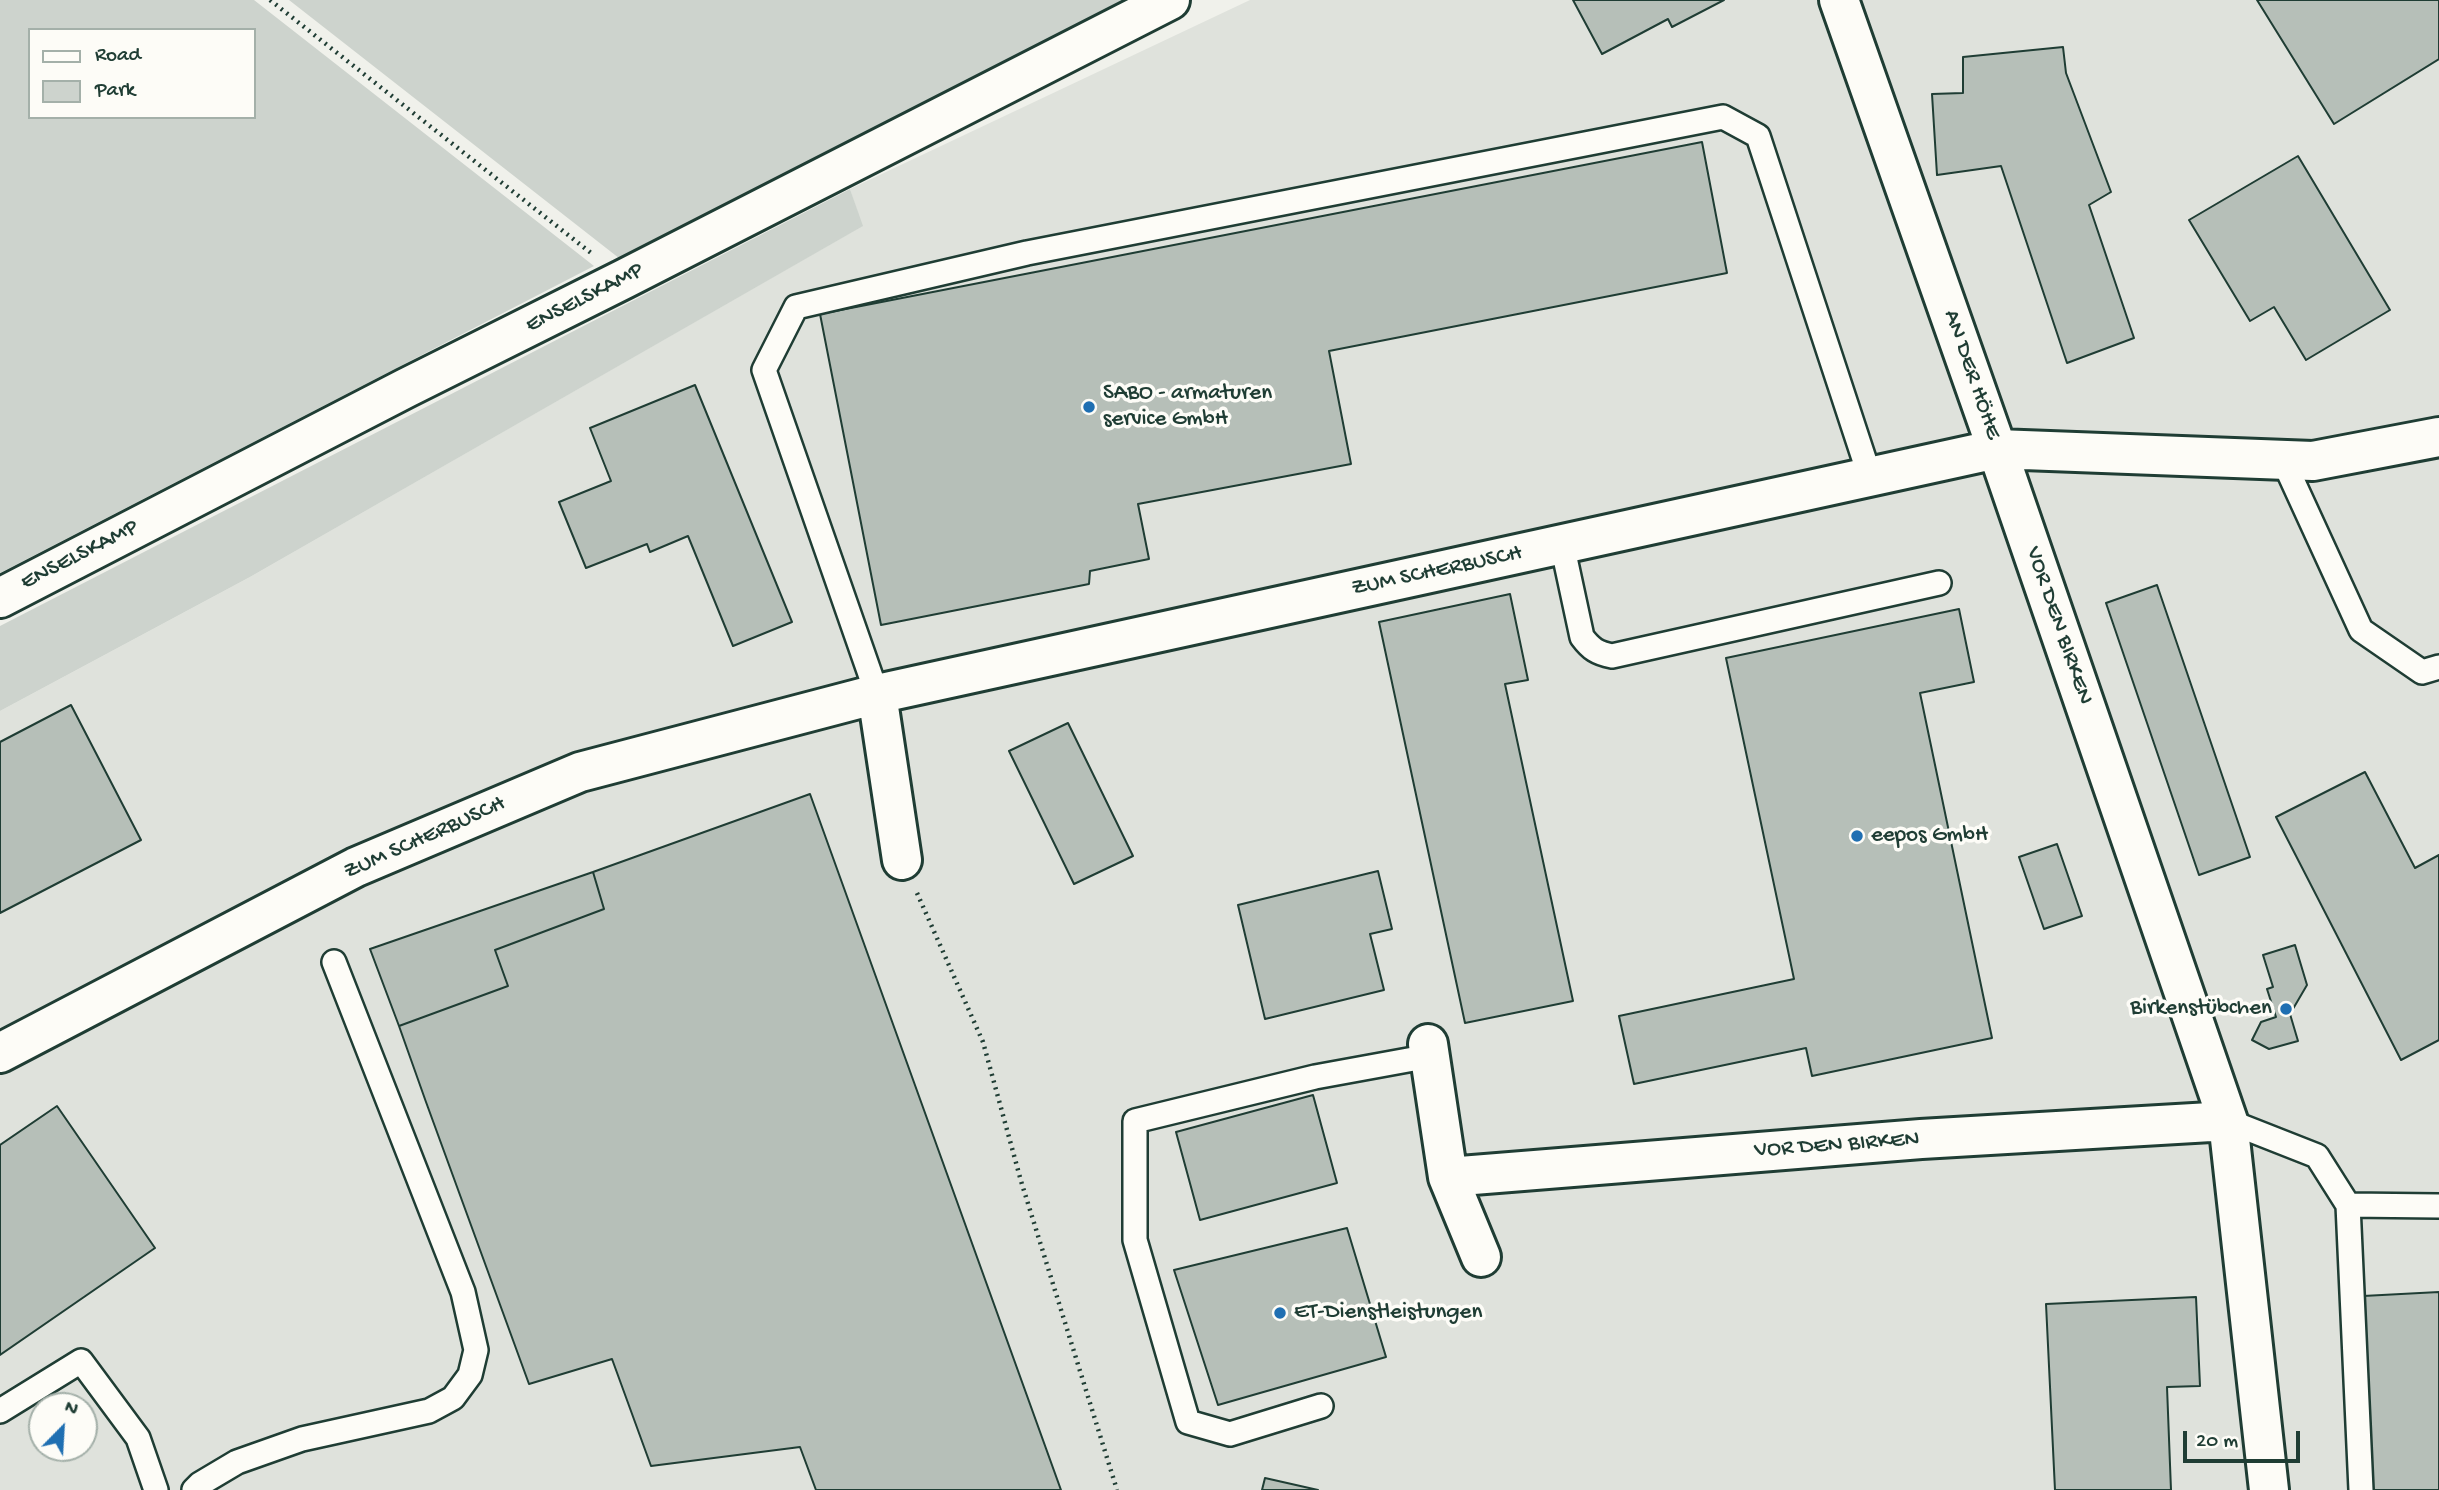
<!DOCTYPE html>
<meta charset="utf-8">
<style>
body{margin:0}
#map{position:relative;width:2439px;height:1490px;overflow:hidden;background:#f0f1eb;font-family:"Gochi Hand",sans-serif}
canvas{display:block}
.legend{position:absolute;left:28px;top:28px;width:228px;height:91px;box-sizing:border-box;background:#fdfcf7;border:2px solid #a4b0a9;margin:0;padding:9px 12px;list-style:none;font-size:21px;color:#1f3d34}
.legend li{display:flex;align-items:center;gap:14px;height:35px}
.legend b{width:35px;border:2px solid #a4b0a9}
.north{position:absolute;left:28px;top:1392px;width:70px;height:70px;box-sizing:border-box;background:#fdfcf7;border:2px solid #a4b0a9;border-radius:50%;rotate:24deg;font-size:19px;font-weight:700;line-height:28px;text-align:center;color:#1f3d34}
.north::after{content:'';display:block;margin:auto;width:24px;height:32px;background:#1f6fb2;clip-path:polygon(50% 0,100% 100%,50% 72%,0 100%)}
.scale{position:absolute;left:2183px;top:1431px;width:117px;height:32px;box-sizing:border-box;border:4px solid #1f3d34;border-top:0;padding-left:9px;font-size:21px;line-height:24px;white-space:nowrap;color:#1f3d34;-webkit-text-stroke:5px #fdfcf7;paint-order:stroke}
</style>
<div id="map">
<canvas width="2439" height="1490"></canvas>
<ul class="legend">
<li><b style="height:9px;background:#fdfcf7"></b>Road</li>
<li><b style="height:19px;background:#cdd3cd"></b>Park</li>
</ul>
<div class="north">N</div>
<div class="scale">20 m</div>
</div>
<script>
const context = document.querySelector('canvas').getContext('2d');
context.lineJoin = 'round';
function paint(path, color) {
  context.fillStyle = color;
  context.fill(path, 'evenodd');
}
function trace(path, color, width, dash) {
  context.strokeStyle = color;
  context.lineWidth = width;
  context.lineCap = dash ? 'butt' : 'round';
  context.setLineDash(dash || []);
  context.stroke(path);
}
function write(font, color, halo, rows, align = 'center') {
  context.font = font + ' "Gochi Hand",sans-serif';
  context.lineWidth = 7;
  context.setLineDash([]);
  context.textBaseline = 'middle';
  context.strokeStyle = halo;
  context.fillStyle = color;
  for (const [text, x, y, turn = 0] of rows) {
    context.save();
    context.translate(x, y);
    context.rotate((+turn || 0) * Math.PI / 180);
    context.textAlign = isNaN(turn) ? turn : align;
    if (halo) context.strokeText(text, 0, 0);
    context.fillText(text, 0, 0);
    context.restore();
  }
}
const built = new Path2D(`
 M1250 0H2439V1490H0V711L250 577 862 226 850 189ZM42 1406H84V1448H42Z`);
const green = new Path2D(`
 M0 0H254L594 266 0 573ZM30 30H254V117H30Z
 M289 0H1132L624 262Z
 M850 189 863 226 250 577 0 711V626Z`);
const building = new Path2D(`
 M1573 0H1724L1672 27 1668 19 1602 54Z
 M2257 0H2439V59L2334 124Z
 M2063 47 2066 73 2111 192 2089 205 2134 338 2067 363 2001 166 1937 175 1932 94 1963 93V57Z
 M1702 142 1727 273 1329 351 1351 464 1138 504 1149 559 1090 571 1089 584 881 625 820 314Z
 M2298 156 2390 310 2306 360 2274 307 2250 321 2189 220Z
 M695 385 792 622 733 646 688 536 650 552 647 544 586 568 559 502 611 481 590 428Z
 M2157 585 2250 857 2199 875 2106 603Z
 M1510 594 1528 680 1505 684 1573 1001 1465 1023 1379 622Z
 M1959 609 1974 682 1920 693 1992 1038 1812 1076 1806 1048 1634 1084 1619 1016 1794 979 1726 658Z
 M71 705 141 840 0 913V742Z
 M1068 723 1133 856 1074 884 1009 751Z
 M2365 772 2415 868 2439 855V1040L2401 1060 2276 817Z
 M810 794 1061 1490H816L800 1447 651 1466 612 1359 529 1384 426 1102 399 1026 508 986 495 950 604 909 593 872Z
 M2057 844 2082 916 2044 929 2019 857Z
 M1378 871 1392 929 1370 934 1384 990 1265 1019 1238 905Z
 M593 872 604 909 495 950 508 986 399 1026 370 949Z
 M2295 945 2307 985 2290 1014 2298 1041 2269 1049 2252 1040 2261 1022 2276 1017 2267 989 2273 987 2263 955Z
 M1313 1095 1337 1183 1200 1220 1176 1132Z
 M57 1106 155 1248 0 1355V1145Z
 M1347 1228 1386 1357 1218 1405 1174 1270Z
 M2439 1292V1490H2373L2363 1296Z
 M2196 1297 2200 1386 2167 1387 2171 1490H2055L2046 1304Z
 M1265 1478 1318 1490H1262Z`);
const path = new Path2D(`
 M270 0 591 253
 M917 893 983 1042 1021 1181 1117 1490`);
const service = new Path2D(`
 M2283 460 2361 630 2422 672 2439 667
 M1562 544 1582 637C1591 649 1597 653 1612 656L1939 583
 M877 694 764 370 796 307 1027 253 1723 117 1758 136 1870 477
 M2228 1121 2317 1156 2348 1205 2361 1490
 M2348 1205 2439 1206
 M1321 1406 1230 1434 1188 1422 1135 1240V1121L1315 1077 1430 1056
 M0 1411 81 1361 138 1438 156 1490
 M194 1490 200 1484 237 1462 302 1439 429 1411 453 1398 470 1375 476 1350 463 1292 334 962`);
const minor = new Path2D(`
 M1839 0 1997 449 2228 1121 2269 1490
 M877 694 902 860
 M1428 1044 1448 1177 1921 1139 2228 1121
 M0 1053 356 867 580 772 877 694 1997 449 2313 461 2439 437
 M1448 1177 1481 1257`);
const secondary = new Path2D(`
 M0 598 406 388 624 279 1170 0`);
const markers = [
 [1089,407,7,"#1f6fb2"],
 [1857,836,7,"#1f6fb2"],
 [2286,1009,7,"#1f6fb2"],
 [1280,1313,7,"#1f6fb2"]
];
const streetNames = [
 ["ENSELSKAMP",585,299,-27],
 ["AN DER HÖHE",1971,375,71],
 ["ENSELSKAMP",80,556,-27],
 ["ZUM SCHERBUSCH",1437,572,-12],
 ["VOR DEN BIRKEN",2058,626,71],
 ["ZUM SCHERBUSCH",425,839,-24],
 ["VOR DEN BIRKEN",1837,1146,-4]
];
const poiNames = [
 ["SABO - armaturen",1103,394],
 ["service GmbH",1103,420],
 ["eepos GmbH",1871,836],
 ["Birkenstübchen",2272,1009,"right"],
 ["ET-Dienstleistungen",1294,1313]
];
paint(built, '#dfe2dc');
paint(green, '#cdd3cd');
paint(building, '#b6bfb8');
trace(building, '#1f3d34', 2);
trace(service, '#1f3d34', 28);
trace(minor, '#1f3d34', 44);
trace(secondary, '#1f3d34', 44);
trace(path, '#1f3d34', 4.5, [2, 5]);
trace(service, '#fdfcf7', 23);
trace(minor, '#fdfcf7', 38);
trace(secondary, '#fdfcf7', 38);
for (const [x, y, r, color] of markers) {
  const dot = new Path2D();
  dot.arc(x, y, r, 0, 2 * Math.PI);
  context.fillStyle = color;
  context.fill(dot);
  trace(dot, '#fdfcf7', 2.5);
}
write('23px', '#1f3d34', '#fdfcf7', streetNames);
write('23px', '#1f3d34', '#fdfcf7', poiNames, 'left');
</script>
